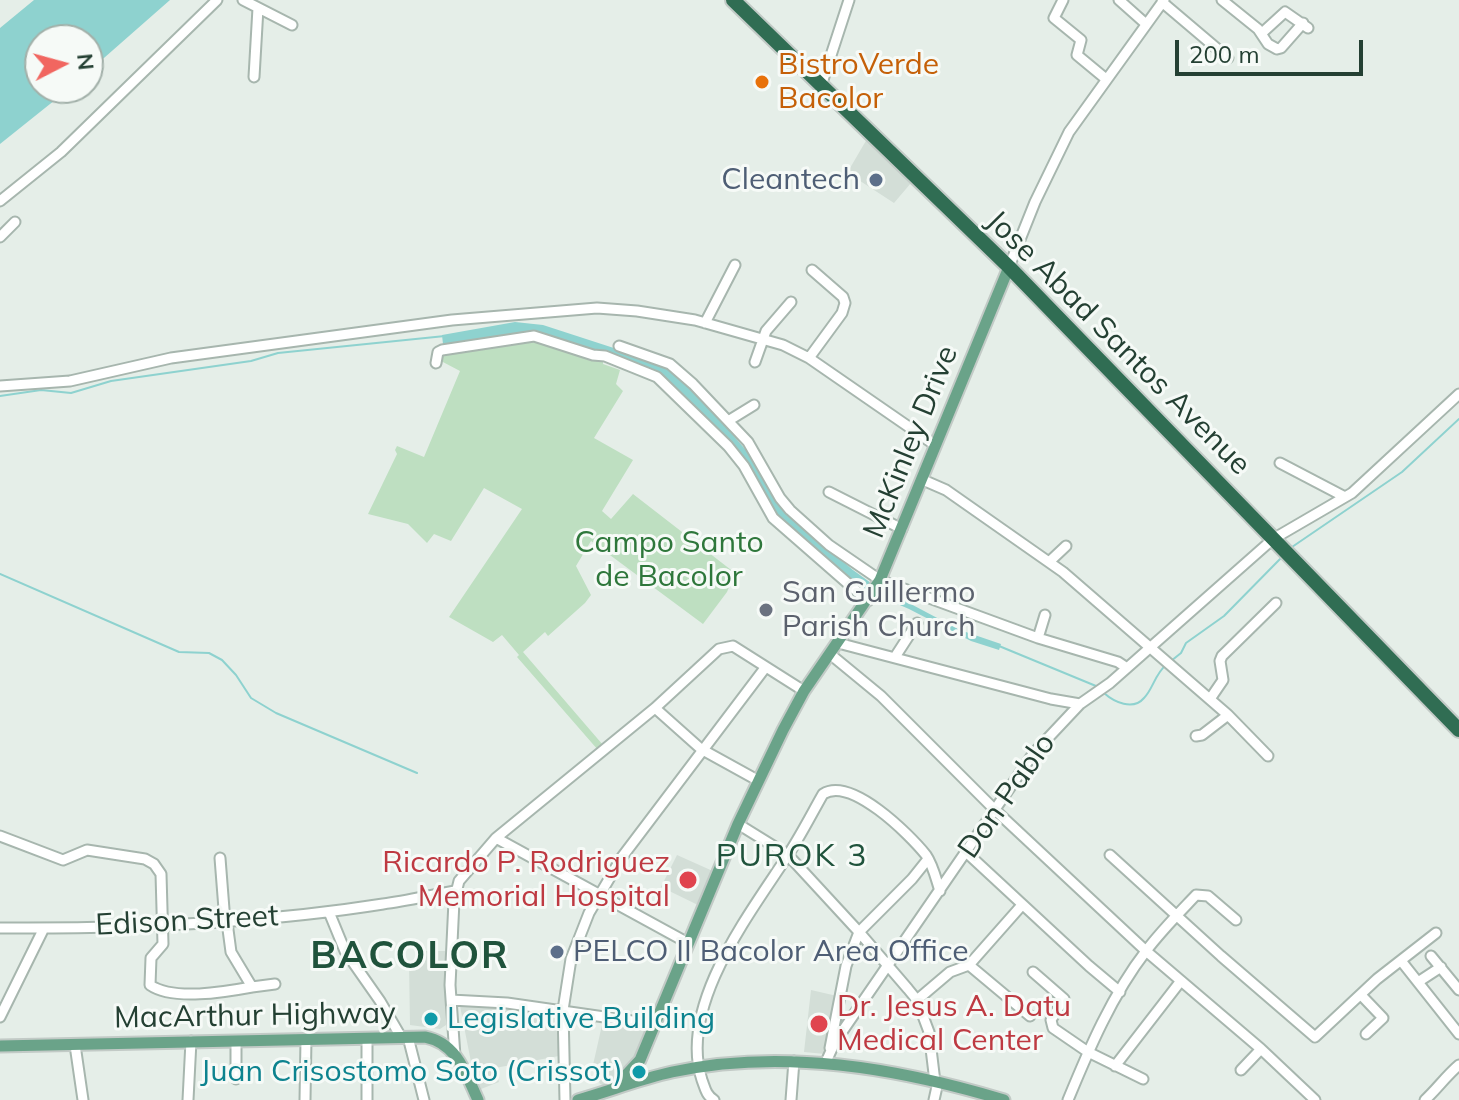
<!DOCTYPE html>
<style>
body{margin:0}
#map{position:relative;width:1459px;height:1100px;overflow:hidden;background:#e5eee8;font-family:Mulish,sans-serif}
canvas{display:block}
.north{position:absolute;left:24px;top:24px;width:80px;height:80px;box-sizing:border-box;background:#f6faf7;border:2px solid #a2b0a9;border-radius:50%;rotate:84deg;font-size:22px;font-weight:700;line-height:32px;text-align:center;color:#244033}
.north::after{content:'';display:block;margin:auto;width:28px;height:36px;background:#f16660;clip-path:polygon(50% 0,100% 100%,50% 72%,0 100%)}
.scale{position:absolute;left:1175px;top:40px;width:188px;height:36px;box-sizing:border-box;border:4px solid #244033;border-top:0;padding-left:10px;font-size:24px;line-height:28px;white-space:nowrap;color:#244033;-webkit-text-stroke:6px #f6faf7;paint-order:stroke}
</style>
<div id="map">
<canvas width="1459" height="1100"></canvas>
<div class="north">N</div>
<div class="scale">200 m</div>
</div>
<script>
const context = document.querySelector('canvas').getContext('2d');
context.lineJoin = 'round';
function paint(path, color) {
  context.fillStyle = color;
  context.fill(path, 'evenodd');
}
function trace(path, color, width, dash) {
  context.strokeStyle = color;
  context.lineWidth = width;
  context.lineCap = dash ? 'butt' : 'round';
  context.setLineDash(dash || []);
  context.stroke(path);
}
function write(font, color, halo, rows, align = 'center') {
  context.font = font + ' Mulish,sans-serif';
  context.lineWidth = 6;
  context.setLineDash([]);
  context.textBaseline = 'middle';
  context.strokeStyle = halo;
  context.fillStyle = color;
  for (const [text, x, y, turn = 0] of rows) {
    context.save();
    context.translate(x, y);
    context.rotate((+turn || 0) * Math.PI / 180);
    context.textAlign = isNaN(turn) ? turn : align;
    if (halo) context.strokeText(text, 0, 0);
    context.fillText(text, 0, 0);
    context.restore();
  }
}
const built = new Path2D(`
 M867 139 911 183 894 203 854 177 843 180Z
 M677 855 715 872 700 906 661 887Z
 M417 951H445L446 1025 440 1029 410 1025 409 963 414 962Z
 M811 990 837 996 825 1054 804 1052Z
 M460 1006H488L559 1013V1056L495 1068 499 1082 481 1089 471 1062Z
 M604 1016 647 1026 636 1063 610 1088 600 1084 593 1065Z`);
const green = new Path2D(`
 M537 339 603 360V364L620 370 616 384 623 391 594 438 633 460 602 511 611 519 633 494 735 573 727 592 703 624 591 541 576 566 591 595 585 603 548 636 545 632 523 652 603 745 598 750 517 657 519 655 502 635 493 642 449 617 522 509 484 488 451 541 434 534 427 543 408 524 368 514 397 454 395 450 397 446 424 457 460 371 441 361 445 352Z`);
const water = new Path2D(`
 M34 0H170L88 72V40H40V88H70L0 144V28Z
 M515 322 543 325 666 365 700 397 758 464 774 498 791 518 853 570 871 583 960 630 1001 644 999 650 971 641 909 609 856 586 777 520 747 467 662 376 653 369 539 334 443 344 442 335Z`);
const stream = new Path2D(`
 M0 396 41 390 71 393 111 381 251 361 278 353 445 336
 M1292 547 1402 472 1459 419
 M0 574 179 652 209 653 222 660 236 675 251 698 276 713 417 773
 M999 646 1096 686
 M1171 661 1181 653 1186 643 1224 616 1282 557
 M1104 693C1114 702 1133 711 1144 698 1153 689 1155 674 1166 665`);
const minor = new Path2D(`
 M243 0 292 25
 M1063 0 1054 18 1081 40 1077 55 1106 79
 M1119 0 1146 24
 M1222 0 1258 29 1268 44 1277 49 1281 48 1303 23
 M1162 2 1228 58
 M1262 33 1285 12 1308 28
 M254 77 258 8
 M821 86 849 0
 M0 201 61 152 217 0
 M0 237 15 222
 M1009 267 1035 202 1069 132 1164 0
 M705 323 735 265
 M619 346 670 364 693 384 748 442 780 498 790 510 829 545 880 580 1038 638 1118 662 1127 668
 M809 358 842 313 845 303 843 297 812 270
 M755 362 766 331 791 302
 M436 363 438 352 442 350 534 336 593 355 605 356 657 377 728 446 744 466 773 518 868 601
 M0 386 70 381 171 358 452 320 597 308 637 311 695 320 783 345 809 358 935 445
 M728 421 754 405
 M1280 463 1345 497
 M923 480 946 490 1063 572 1228 715 1268 756
 M829 492 902 529
 M1049 562 1066 546
 M1038 638 1045 615
 M838 643 1051 699 1080 704
 M830 654 881 696 995 810 1146 951 1261 1049 1315 1100
 M895 657 917 623
 M1210 699 1223 680 1220 661 1222 656 1276 603
 M655 708 701 749 759 781
 M1196 736 1202 735 1228 715
 M738 824 788 855 859 932 908 989 917 1000 929 1032 935 1082
 M0 836 63 860 87 850 145 859 154 864 161 874 163 944 151 958 150 985C173 1001 225 992 252 987
 M496 838 688 943
 M967 853 1089 966 1120 992
 M1110 855 1221 956 1315 1037 1377 979 1436 933
 M220 858 225 922
 M1022 905 969 965 1030 1016
 M329 912 345 951 380 1001 401 1037
 M227 922 231 952 252 987 275 984
 M0 928C128 929 257 924 383 904 407 901 431 895 455 891
 M1431 956 1459 990
 M1402 962 1459 1034
 M1033 972 1064 999 1051 1020 1053 1028 1088 1052 1143 1079
 M1418 982 1441 967
 M1361 995 1383 1018 1366 1034
 M451 1000 507 1003 653 1024
 M917 1000 950 972 969 965
 M0 1017 44 928
 M408 1037 424 1100
 M236 1041V1079
 M75 1045 83 1100
 M830 1048 846 966 859 932 912 879 928 859
 M455 1056 450 985 454 901 459 881 496 838 655 708 719 649 733 646 804 691
 M825 1064 835 1042 1033 754 1080 704 1110 683 1273 539 1352 493 1459 394
 M1115 1066 1180 982
 M1241 1070 1261 1049
 M188 1100 191 1041
 M305 1100 306 1039
 M367 1100V1038
 M565 1100 563 1010 571 959 589 913 622 857 765 668
 M714 1100C706 1095 705 1088 702 1080 678 1007 748 916 786 858 800 837 811 815 823 794 851 776 909 834 926 855 933 865 936 879 940 891
 M791 1100 794 1061
 M934 1100 938 1082
 M1068 1100C1089 1049 1112 995 1146 951 1161 931 1179 913 1196 895L1208 896 1236 920
 M1425 1100C1437 1089 1446 1076 1459 1065`);
const major = new Path2D(`
 M0 1046 425 1037C457 1043 466 1074 478 1100
 M613 1089 640 1060 738 824 783 730 804 691 880 580 1009 267
 M578 1100C610 1091 640 1079 672 1072 782 1048 898 1068 1004 1100`);
const highway = new Path2D(`
 M733 0 1009 267 1459 730`);
const markers = [
 [762,82,8,"#e8710a"],
 [876,180,8,"#5c6f8a"],
 [766,610,8,"#6b7280"],
 [688,880,10,"#e0444e"],
 [557,952,8,"#5c6f8a"],
 [431,1019,8,"#0f9aa8"],
 [819,1024,10,"#e0444e"],
 [639,1072,8,"#0f9aa8"]
];
const foodNames = [
 ["BistroVerde",778,65],
 ["Bacolor",778,99]
];
const serviceNames = [
 ["Cleantech",860,180],
 ["PELCO II Bacolor Area Office",573,952,"left"]
];
const streetNames = [
 ["Jose Abad Santos Avenue",1118,343,45],
 ["McKinley Drive",911,442,-68],
 ["Don Pablo",1007,796,-55],
 ["Edison Street",187,921,-3],
 ["MacArthur Highway",255,1016,-1]
];
const parkNames = [
 ["Campo Santo",669,543],
 ["de Bacolor",669,577]
];
const worshipNames = [
 ["San Guillermo",782,593],
 ["Parish Church",782,627]
];
const healthNames = [
 ["Ricardo P. Rodriguez",670,863],
 ["Memorial Hospital",670,897],
 ["Dr. Jesus A. Datu",837,1007,"left"],
 ["Medical Center",837,1041,"left"]
];
const cultureNames = [
 ["Legislative Building",447,1019],
 ["Juan Crisostomo Soto (Crissot)",623,1072,"right"]
];
const neighbourhoodNames = [
 ["PUROK 3",792,856]
];
const districtNames = [
 ["BACOLOR",410,957]
];
paint(built, '#d3ded7');
paint(green, '#bedfc1');
paint(water, '#8ed2cf');
trace(stream, '#8ed2cf', 2);
trace(minor, '#a7b6ae', 13);
trace(major, '#c2cac6', 15);
trace(highway, '#c2cac6', 18);
trace(minor, '#fff', 9);
trace(major, '#6aa389', 11);
trace(highway, '#306d53', 14);
for (const [x, y, r, color] of markers) {
  const dot = new Path2D();
  dot.arc(x, y, r, 0, 2 * Math.PI);
  context.fillStyle = color;
  context.fill(dot);
  trace(dot, '#f6faf7', 3);
}
write('30px', '#c56008', '#f6faf7', foodNames, 'left');
write('30px', '#4e5e75', '#f6faf7', serviceNames, 'right');
write('30px', '#244033', '#f6faf7', streetNames);
write('30px', '#2e773b', '#f6faf7', parkNames);
write('30px', '#5b616d', '#f6faf7', worshipNames, 'left');
write('30px', '#be3a42', '#f6faf7', healthNames, 'right');
write('30px', '#0d838f', '#f6faf7', cultureNames, 'left');
context.letterSpacing = '2px';
write('32px', '#20533c', '#f6faf7', neighbourhoodNames);
context.letterSpacing = '0px';
context.letterSpacing = '2px';
write('bold 38px', '#20533c', '#f6faf7', districtNames);
context.letterSpacing = '0px';
</script>
